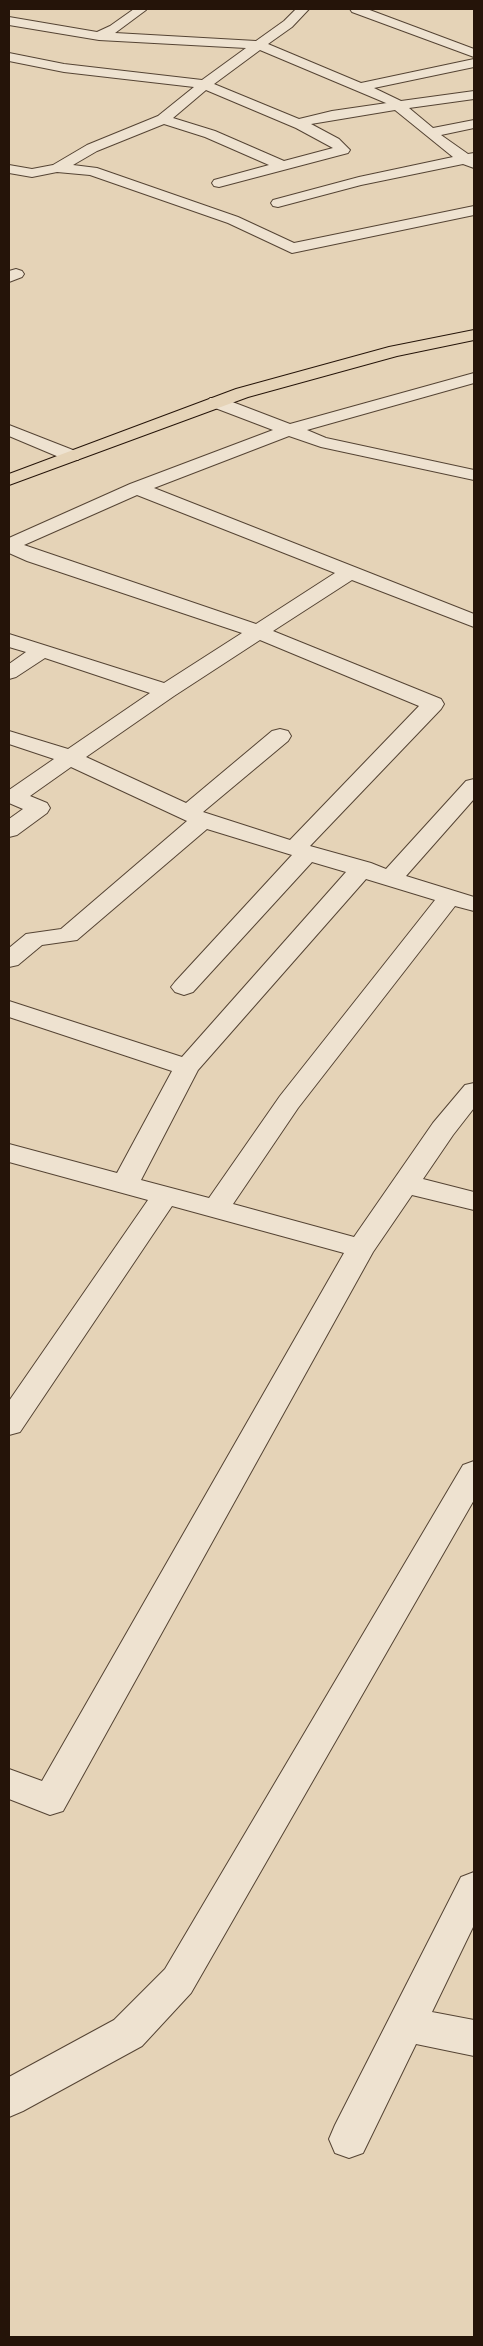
<!DOCTYPE html>
<style>
body{margin:0}
#map{position:relative;width:483px;height:2346px;overflow:hidden;background:#e5d3b7;font-family:"Sorts Mill Goudy",serif}
canvas{display:block}
.frame{position:absolute;inset:0;border:10px solid #251409;pointer-events:none}
</style>
<div id="map">
<canvas width="483" height="2346"></canvas>
<div class="frame"></div>
</div>
<script>
const context = document.querySelector('canvas').getContext('2d');
context.lineJoin = 'round';
function trace(path, color, width, dash) {
  context.strokeStyle = color;
  context.lineWidth = width;
  context.lineCap = dash ? 'butt' : 'round';
  context.setLineDash(dash || []);
  context.stroke(path);
}
function paint(path, color) {
  context.fillStyle = color;
  context.fill(path, 'evenodd');
}
const minor = new Path2D(`
 M134 9 146 10 115 33 256 41 284 21 296 9H309L292 27 268 44 361 83 474 59V67L374 88 401 101 474 91V99L409 108 433 128 474 120V128L441 135 468 154 474 153V168L463 164 361 185 278 207 273 206 271 203 273 200 359 177 453 157 395 110 311 124 339 139 350 150 348 153 219 187 214 186 212 183 214 180 269 165 205 137 164 124 97 151 73 165 97 168 238 217 294 243 474 206V215L292 253 228 223 90 175 57 172 32 177 9 173V165L32 169 53 165 87 145 158 116 194 87 64 72 9 61V53L64 64 202 80 246 48 99 40 9 25V17L97 32 110 26ZM260 50 386 103H387L332 111 299 119 214 84ZM206 90 296 128 333 148 284 161 215 131 173 118Z
 M350 9H367L474 49V57L352 12Z
 M16 269 22 271 24 274 22 277 9 282V271Z
 M474 373V383L307 430 326 438 474 470V480L321 447 289 436 154 488 474 614V627L352 580 273 631 441 699 444 704 441 709 310 846 371 863 386 869 466 781 474 779V799L406 876 474 897V911L455 906 298 1108 233 1204 354 1237 433 1123 465 1085 474 1083V1108L453 1135 423 1179 474 1192V1210L412 1195 373 1252 63 1811 50 1815 9 1799V1769L42 1781 344 1253 172 1206 20 1432 9 1435V1401L148 1200 9 1162V1144L117 1173 172 1071 9 1017V1001L182 1057 346 872 312 862 193 992 184 995 175 992 171 987 175 982 292 855 207 829 77 940 42 945 18 965 9 967V948L26 934 61 929 187 821 71 767 30 796 47 803 50 808 47 813 17 835 9 837V819L23 809 9 803V790L54 759 9 744V731L68 749 150 693 45 658 16 677 9 679V664L26 652 9 647V634L164 683 242 633 27 561 9 553V538L130 484 273 430 210 406 207 402 210 398H222L290 424ZM137 495 335 573 256 624 24 545ZM260 640 419 706 290 840 203 812 288 741 291 736 288 731 280 729 272 731 186 803 86 757 174 696ZM366 879 435 900 280 1096 209 1198 141 1180 198 1070Z
 M9 425 78 452 81 456 78 460H66L9 436Z
 M474 1461V1500L191 1993 142 2046 23 2111 9 2117V2077L114 2020 165 1969 463 1465Z
 M474 1872V1925L432 2012 474 2020V2056L416 2044 363 2153 349 2158 335 2153 329 2139 335 2125 461 1877Z`);
const major = new Path2D(`
 M474 330V340L397 356 248 397 9 485V474L236 389 389 347Z`);
trace(minor, '#554434', 2);
trace(major, '#251409', 2);
paint(minor, '#eee2d0');
paint(major, '#e5d3b7');
</script>
